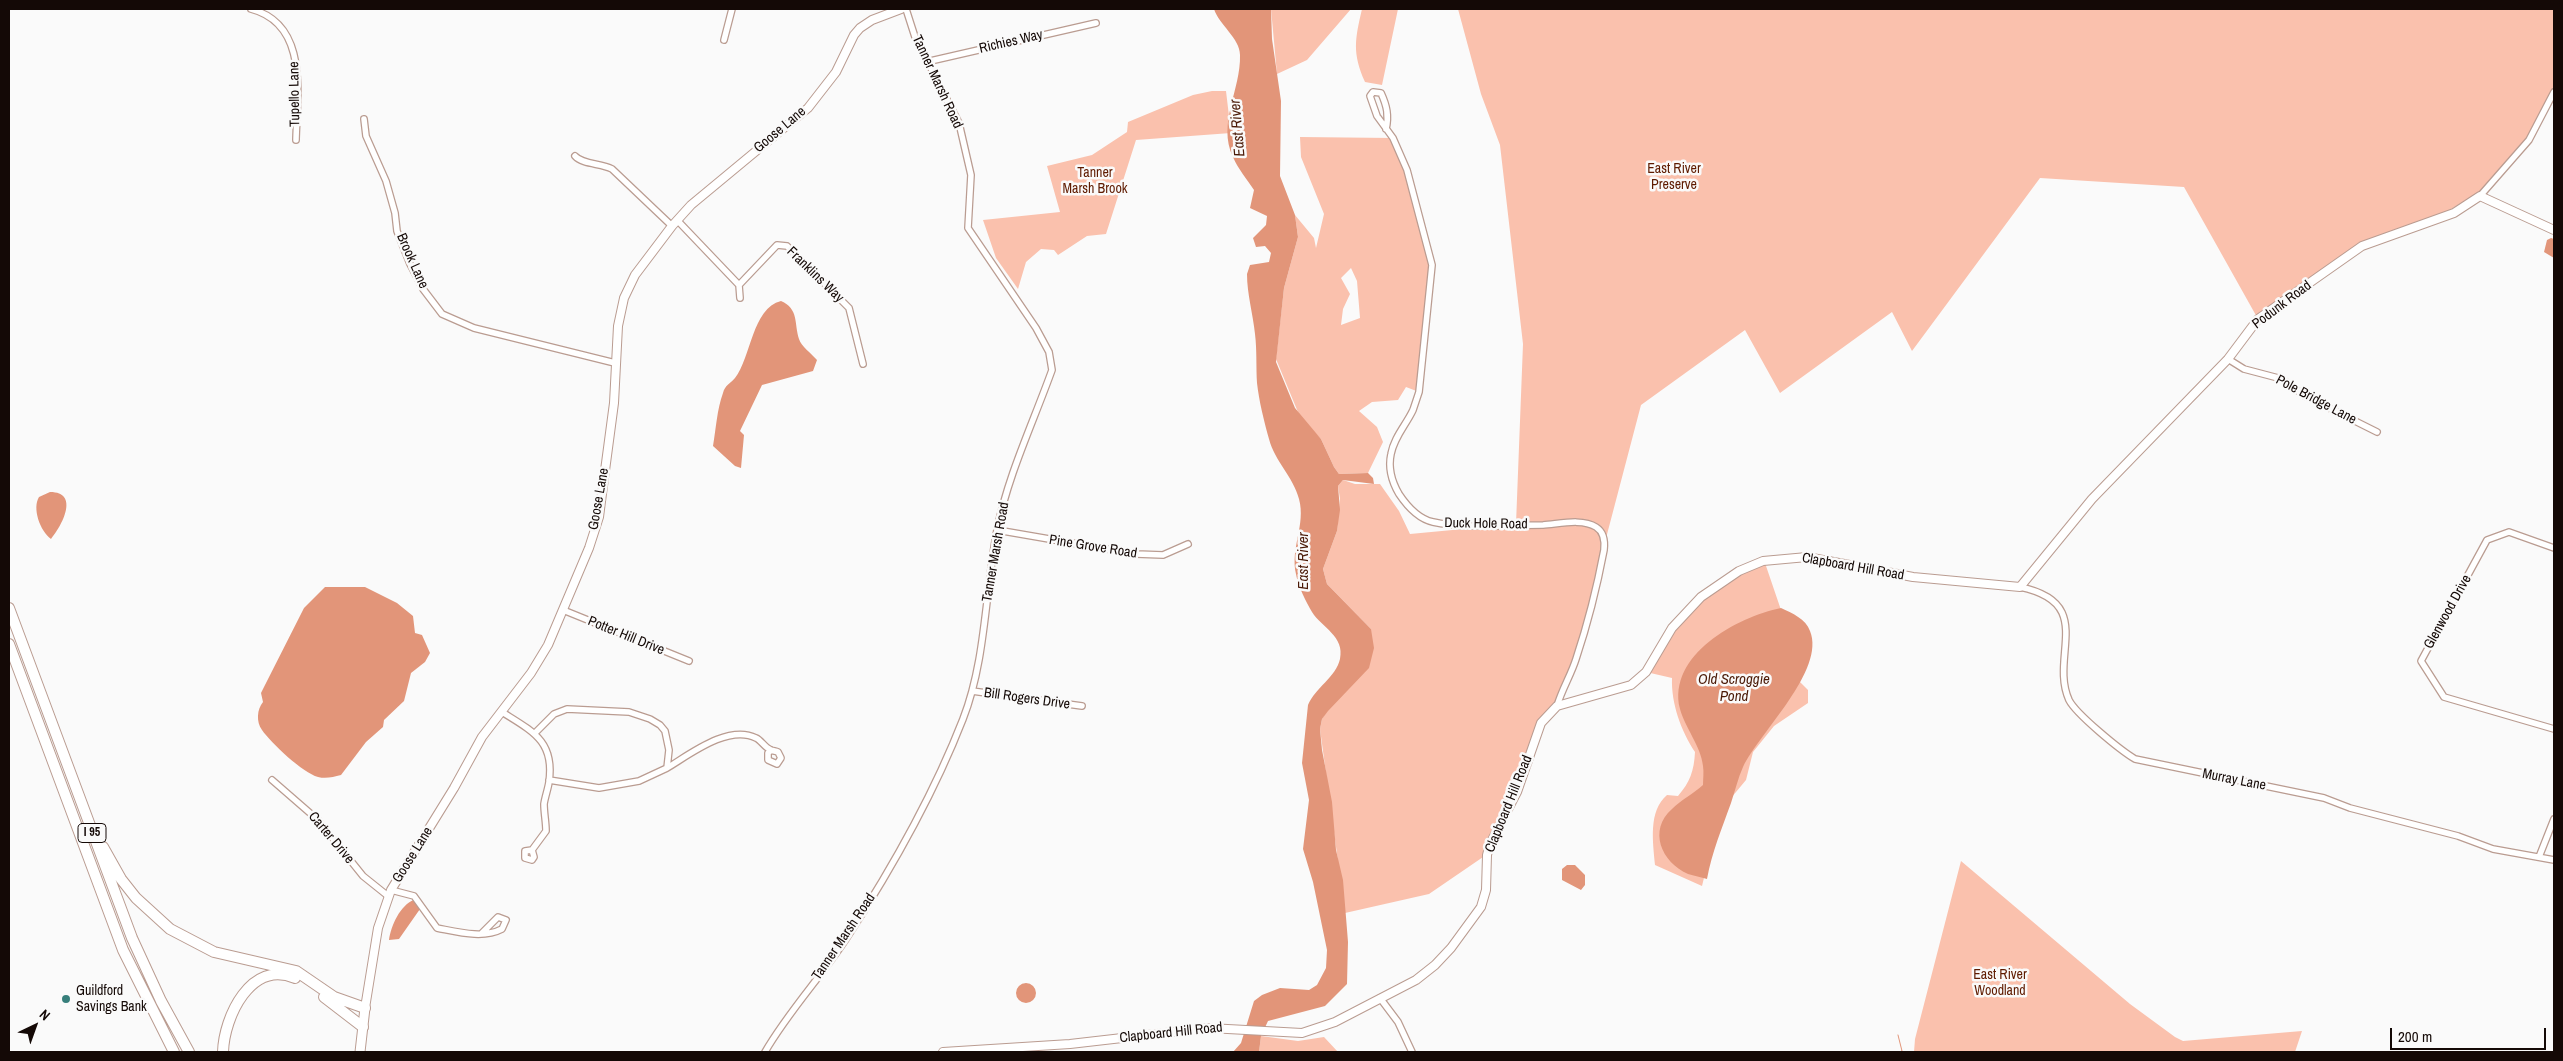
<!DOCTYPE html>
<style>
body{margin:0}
#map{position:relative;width:2563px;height:1061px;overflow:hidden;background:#fafafa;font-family:"Archivo Narrow",sans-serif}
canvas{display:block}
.frame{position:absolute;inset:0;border:10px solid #140906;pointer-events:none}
.north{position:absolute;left:10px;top:1001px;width:50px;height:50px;-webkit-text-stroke:4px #fafafa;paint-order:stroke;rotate:42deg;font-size:14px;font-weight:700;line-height:20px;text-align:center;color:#140906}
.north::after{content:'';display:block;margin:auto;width:18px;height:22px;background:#140906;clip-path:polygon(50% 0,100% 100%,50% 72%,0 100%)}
.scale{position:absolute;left:2390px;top:1028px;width:156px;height:22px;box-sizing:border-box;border:2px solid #140906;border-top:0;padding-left:6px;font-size:15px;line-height:18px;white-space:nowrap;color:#140906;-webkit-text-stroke:4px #fafafa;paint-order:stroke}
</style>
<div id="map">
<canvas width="2563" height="1061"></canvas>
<div class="frame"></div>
<div class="north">N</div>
<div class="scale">200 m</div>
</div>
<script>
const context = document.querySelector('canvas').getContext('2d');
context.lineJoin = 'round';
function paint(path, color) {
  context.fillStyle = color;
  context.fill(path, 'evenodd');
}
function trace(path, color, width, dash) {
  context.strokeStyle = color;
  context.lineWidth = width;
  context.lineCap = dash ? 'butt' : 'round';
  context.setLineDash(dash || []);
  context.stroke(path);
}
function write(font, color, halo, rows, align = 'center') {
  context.font = font + ' "Archivo Narrow",sans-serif';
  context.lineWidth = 5;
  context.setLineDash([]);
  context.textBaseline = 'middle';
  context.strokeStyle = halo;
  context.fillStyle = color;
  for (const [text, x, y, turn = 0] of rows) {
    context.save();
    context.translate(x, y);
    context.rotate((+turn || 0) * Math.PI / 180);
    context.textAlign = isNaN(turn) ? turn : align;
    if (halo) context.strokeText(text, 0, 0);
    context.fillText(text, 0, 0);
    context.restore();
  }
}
const green = new Path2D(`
 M1271 9H1351L1307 60 1277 74Z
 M1362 9H1398L1382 85 1365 82C1352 53 1355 39 1362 9Z
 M1458 9H2554V92L2529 140 2481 191 2428 223 2362 246 2258 319 2184 187 2040 178 1912 351 1892 312 1780 393 1745 330 1641 405 1605 542 1591 614 1557 706 1549 713 1517 792 1486 855 1429 894 1345 913 1320 729 1322 719 1371 629 1327 584 1323 569 1337 531 1340 499 1338 486 1343 480 1355 484H1380L1399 511 1410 534 1516 524 1523 344 1500 145 1481 94Z
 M1212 91H1226L1231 133 1136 140 1106 234 1087 236 1058 255 1054 250 1041 249 1026 262 1018 289 996 258 983 220 1060 212 1047 166 1092 155 1127 132 1128 122 1193 95Z
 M1300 137 1393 138 1400 151 1432 265 1419 392 1406 387 1398 400 1372 402 1359 411 1377 427 1383 442 1368 473 1339 474 1334 467 1321 439 1300 417 1276 359 1284 288 1298 237 1295 215 1314 238 1316 248 1324 214 1301 157ZM1351 268 1357 281 1360 318 1341 325 1343 309 1350 294 1341 278Z
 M1765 563 1797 657 1800 682 1808 690V703L1774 726 1753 752 1746 780 1731 798 1714 837 1702 886 1655 865C1653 842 1648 811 1667 795L1678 796C1690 782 1694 771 1695 752 1681 731 1671 703 1672 678L1646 672C1682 620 1703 584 1765 563Z
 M1961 861 2130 1004 2175 1037 2183 1041 2302 1031 2295 1052H1914L1915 1039Z
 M1261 1036 1298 1041 1324 1037 1338 1052H1259Z`);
const water = new Path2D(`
 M1214 9H1271L1272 39 1281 101 1280 176 1295 215 1298 237 1284 288 1276 362 1295 408 1321 439 1334 467 1339 474 1368 473 1373 478 1374 484 1343 480 1338 486 1340 510 1337 531 1323 569 1327 584 1371 629 1374 648 1369 668 1328 711 1322 719 1320 729 1322 750 1332 802 1336 850 1343 880 1348 942 1347 984 1325 1006 1268 1021 1261 1036 1259 1052H1233L1241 1043 1254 1001 1262 995 1280 988 1309 990 1317 985 1326 968 1327 950 1313 882 1303 849 1309 800 1302 763 1308 705C1315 688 1336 677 1340 659 1345 636 1322 628 1312 612 1306 602 1298 586 1296 574 1290 548 1306 525 1299 499 1293 476 1275 462 1269 439 1264 421 1259 401 1257 383 1256 367 1257 350 1255 334 1253 314 1247 294 1247 274L1250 265 1269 262 1271 253 1265 246 1256 247 1253 238 1266 225 1267 216 1250 208 1254 190C1247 179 1238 169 1233 157 1217 123 1241 90 1240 55 1240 38 1219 25 1214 9Z
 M2551 238 2554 239V258L2544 252 2547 240Z
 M781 301C799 309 794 323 799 339 801 346 812 354 817 360L813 371 762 385 740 431 744 435 741 468 735 466 713 446C716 429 717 409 723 393 725 385 730 384 735 378 751 358 752 308 781 301Z
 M50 492C80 492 62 526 51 539 40 531 32 508 39 497Z
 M325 587H365L397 603 413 616 415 633 422 635 430 653 425 662 411 673 404 701 384 720 383 727 366 742 341 775C333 777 326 779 318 777 303 773 271 743 262 730 256 722 257 709 263 702L261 693 265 685 304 608Z
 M1781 608C1792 613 1806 619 1810 631 1826 670 1760 732 1743 767 1738 778 1735 791 1731 803 1722 828 1712 852 1707 879 1701 877 1694 876 1688 874 1661 862 1648 830 1672 809 1681 800 1693 794 1703 785 1703 779 1704 772 1703 766 1701 746 1685 728 1680 709 1667 655 1737 617 1781 608Z
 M1567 865H1575L1585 875V885L1581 890 1562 880V869Z
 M414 900 420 909 399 939 389 940C391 926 400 905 414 900Z
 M1016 993a10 10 0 1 1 20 0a10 10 0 1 1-20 0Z`);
const stream = new Path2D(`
 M1898 1035 1902 1051 1899 1052`);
const street = new Path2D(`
 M251 9C309 24 297 94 296 140
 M724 40 732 9
 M926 62 1096 23
 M364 119 366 136 386 181 395 213 397 231 410 264 423 289 442 314 474 328 615 363
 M1386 129C1389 116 1387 106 1381 93L1373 92 1370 96 1377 116 1393 138 1407 170 1432 265 1419 392C1417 398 1415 404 1413 410 1406 425 1394 437 1391 454 1388 468 1392 482 1399 494 1407 506 1419 519 1433 522 1461 529 1514 525 1543 525 1559 524 1582 518 1596 527 1604 532 1605 541 1604 550 1597 587 1588 623 1576 659 1571 675 1562 689 1557 706
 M575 156C583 165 601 163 612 169L672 226
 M2480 196 2529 140 2554 92
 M677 220 739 285 777 245 787 246 849 308 863 364
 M739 285 740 298
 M2228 359 2244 369 2282 379 2305 396 2377 432
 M997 530 1136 554 1163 555 1188 544
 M2554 548 2509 532 2487 540 2421 661 2444 697 2554 729
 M2020 587C2097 603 2049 656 2069 700 2076 714 2120 750 2135 759L2324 798 2350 808 2458 836 2493 849 2554 860
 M563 610 689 661
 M972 691 1082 706
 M502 712C532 731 555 741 549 782 548 789 545 797 544 804 544 813 546 822 546 831L532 850 525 851V858L532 860 534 857 532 850
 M535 733 554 714 567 709 629 712 650 719 660 725 665 731 669 750 667 768 639 781 599 788 549 780
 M667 768C689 755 728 724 756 738 761 740 765 748 771 750 773 751 776 751 778 752L781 758 777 764 768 760V753L771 750
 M272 780 318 820 363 876 388 896
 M2539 857 2554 819
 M391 890 414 896 437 928C458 932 483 939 502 929L506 920 498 917 482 933
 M1380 998 1398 1022 1412 1052
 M765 1052C788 1012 821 977 846 939 891 870 933 796 963 719 986 660 985 592 997 530 1008 475 1033 423 1052 370L1049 352 1036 328 968 228 971 175 959 123 915 37 906 9`);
const secondary = new Path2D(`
 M365 1008 378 928 391 890 454 788 482 737 531 673 548 645 589 548 599 517 604 478 614 403 618 326 624 298 635 275 672 226 691 205 808 108 836 72 854 35 860 28 872 20 901 9
 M943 1052 1070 1044 1209 1028 1302 1033 1335 1022 1416 980 1435 965 1451 948 1481 907 1486 890 1487 855 1490 844 1517 792 1541 723 1557 706 1631 685 1646 672 1672 628 1701 597 1739 571 1763 561 1807 557 1913 577 2020 587 2092 499 2228 359 2258 319 2362 246 2454 213 2480 196 2554 230`);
const primary = new Path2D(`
 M360 1052 365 1008`);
const highway = new Path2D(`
 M9 608 132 938 161 1001 189 1052
 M9 644 123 950 174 1052
 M103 847 121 879 136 898 170 929 214 952 296 971 334 997 365 1008
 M324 997 363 1027
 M223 1052C224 1017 251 959 295 978`);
const markers = [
 [66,999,5,"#377f7b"]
];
const shields = [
 [92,833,28]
];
const shieldNames = [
 ["I 95",92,833]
];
const streetNames = [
 ["Richies Way",1011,42,-13],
 ["Tanner Marsh Road",937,82,65],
 ["Tupello Lane",295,94,-91],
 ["Goose Lane",780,130,-40],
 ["Brook Lane",412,261,66],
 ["Franklins Way",815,275,44],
 ["Podunk Road",2282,305,-37],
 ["Pole Bridge Lane",2316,400,28],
 ["Goose Lane",599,499,-80],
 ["Duck Hole Road",1486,524,1],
 ["Pine Grove Road",1093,547,9],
 ["Tanner Marsh Road",996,552,-80],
 ["Clapboard Hill Road",1853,567,10],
 ["Glenwood Drive",2448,612,-61],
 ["Potter Hill Drive",626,636,22],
 ["Bill Rogers Drive",1027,699,8],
 ["Murray Lane",2234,780,11],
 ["Clapboard Hill Road",1509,804,-68],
 ["Carter Drive",331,838,50],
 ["Goose Lane",413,855,-58],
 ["Tanner Marsh Road",844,937,-56],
 ["Clapboard Hill Road",1171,1033,-6]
];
const parkNames = [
 ["East River",1674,169],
 ["Preserve",1674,185],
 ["Tanner",1095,173],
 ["Marsh Brook",1095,189],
 ["East River",2000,975],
 ["Woodland",2000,991]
];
const poiNames = [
 ["Guildford",76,991],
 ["Savings Bank",76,1007]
];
const waterNames = [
 ["East River",1238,128,-95],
 ["East River",1304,561,-90],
 ["Old Scroggie",1734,680],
 ["Pond",1734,697]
];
paint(green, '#fac1ad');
paint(water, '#e29579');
trace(stream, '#e29579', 1);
trace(street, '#ba9c91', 8);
trace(secondary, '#ba9c91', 10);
trace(primary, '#ba9c91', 11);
trace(highway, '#ba9c91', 12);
trace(street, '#fff', 5.5);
trace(secondary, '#fff', 8);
trace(primary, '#fff', 9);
trace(highway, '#fff', 10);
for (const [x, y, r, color] of markers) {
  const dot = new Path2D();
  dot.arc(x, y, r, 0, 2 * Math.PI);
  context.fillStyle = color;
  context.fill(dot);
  trace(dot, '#fafafa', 2);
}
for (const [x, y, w] of shields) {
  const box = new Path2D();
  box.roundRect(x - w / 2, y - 9.5, w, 19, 4);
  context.fillStyle = '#fafafa';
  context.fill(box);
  trace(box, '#140906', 1);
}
write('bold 12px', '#140906', null, shieldNames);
write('14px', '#140906', '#fafafa', streetNames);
write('14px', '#5f1b00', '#fafafa', parkNames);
write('14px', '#140906', '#fafafa', poiNames, 'left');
write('italic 15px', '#4b1b08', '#fafafa', waterNames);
</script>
